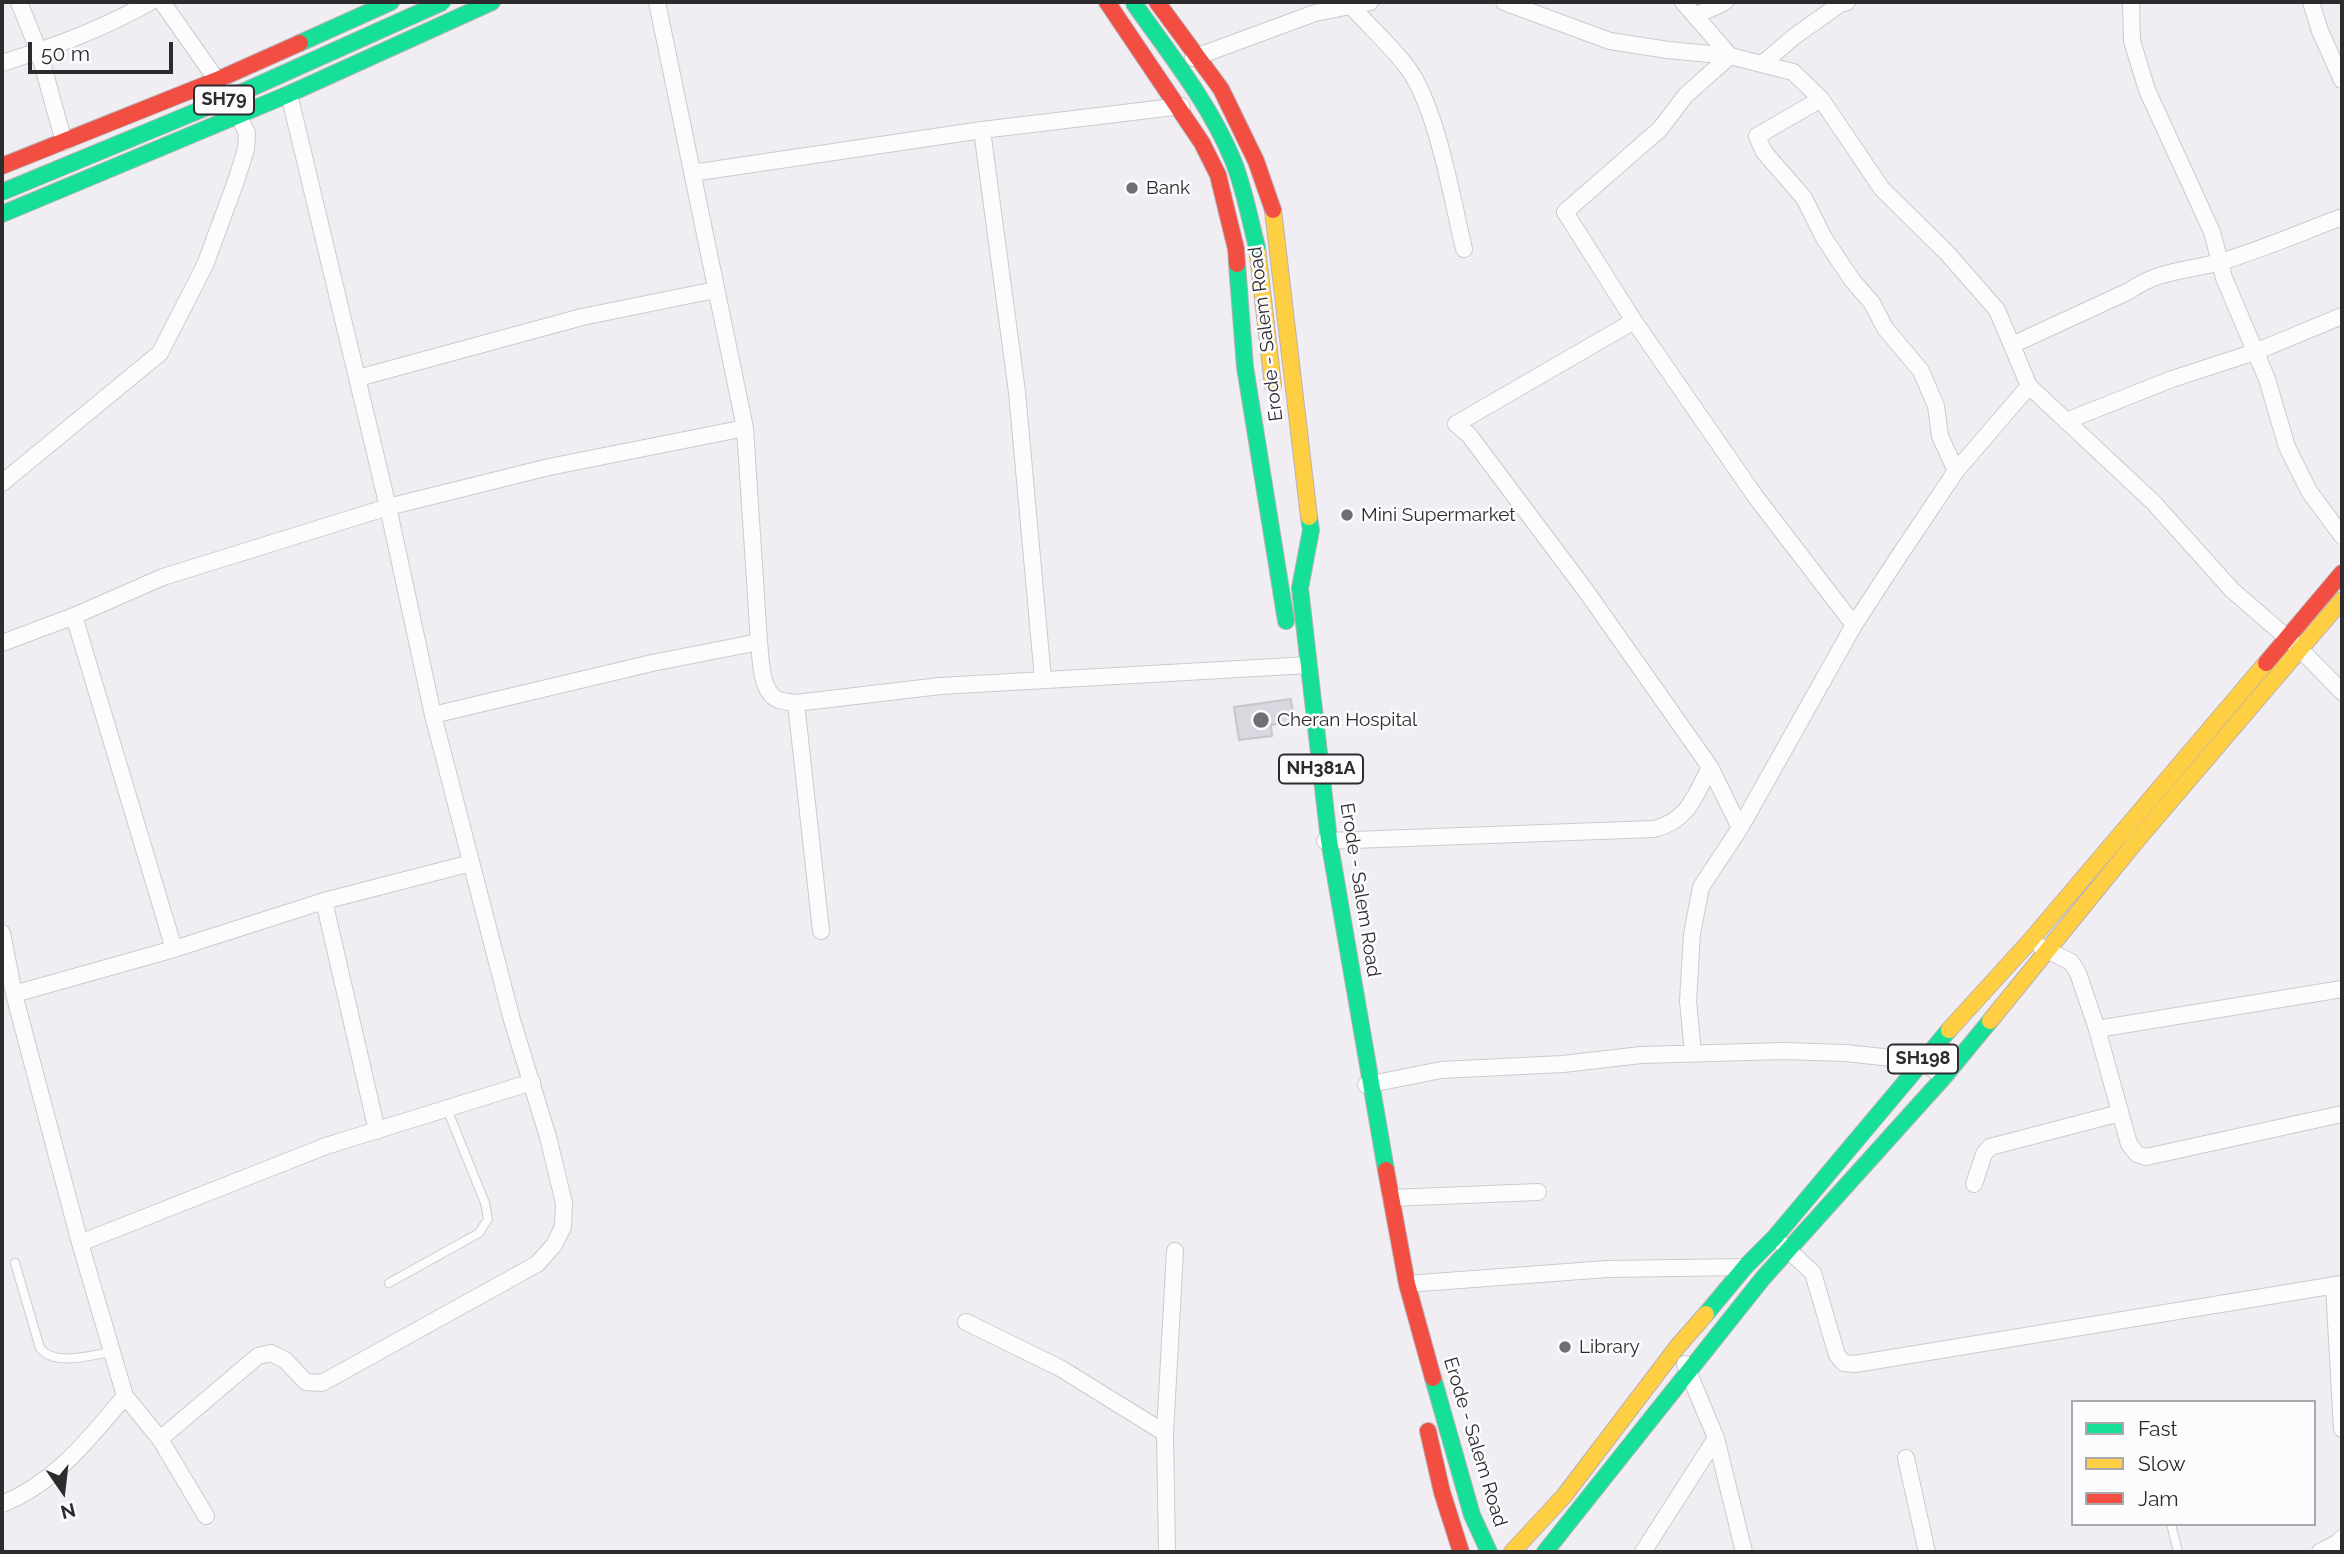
<!DOCTYPE html>
<style>
body{margin:0}
#map{position:relative;width:2344px;height:1554px;overflow:hidden;background:#f0eef2;font-family:Raleway,sans-serif}
canvas{display:block}
.frame{position:absolute;inset:0;border:4px solid #2d2b2e;pointer-events:none}
.legend{position:absolute;left:2071px;top:1400px;width:245px;height:126px;box-sizing:border-box;background:#fcfbfe;border:2px solid #a9a8ab;margin:0;padding:9px 12px;list-style:none;font-size:21px;color:#2d2b2e}
.legend li{display:flex;align-items:center;gap:14px;height:35px}
.legend b{width:35px;border:2px solid #a9a8ab}
.north{position:absolute;left:28px;top:1456px;width:70px;height:70px;-webkit-text-stroke:5px #fcfbfe;paint-order:stroke;rotate:166deg;font-size:19px;font-weight:700;line-height:28px;text-align:center;color:#2d2b2e}
.north::after{content:'';display:block;margin:auto;width:24px;height:32px;background:#2d2b2e;clip-path:polygon(50% 0,100% 100%,50% 72%,0 100%)}
.scale{position:absolute;left:28px;top:42px;width:145px;height:32px;box-sizing:border-box;border:4px solid #2d2b2e;border-top:0;padding-left:9px;font-size:21px;line-height:24px;white-space:nowrap;color:#2d2b2e;-webkit-text-stroke:5px #fcfbfe;paint-order:stroke}
</style>
<div id="map">
<canvas width="2344" height="1554"></canvas>
<div class="frame"></div>
<ul class="legend">
<li><b style="height:9px;background:#16e098"></b>Fast</li>
<li><b style="height:9px;background:#ffcf43"></b>Slow</li>
<li><b style="height:9px;background:#f24e42"></b>Jam</li>
</ul>
<div class="north">N</div>
<div class="scale">50 m</div>
</div>
<script>
const context = document.querySelector('canvas').getContext('2d');
context.lineJoin = 'round';
function paint(path, color) {
  context.fillStyle = color;
  context.fill(path, 'evenodd');
}
function trace(path, color, width, dash) {
  context.strokeStyle = color;
  context.lineWidth = width;
  context.lineCap = dash ? 'butt' : 'round';
  context.setLineDash(dash || []);
  context.stroke(path);
}
function write(font, color, halo, rows, align = 'center') {
  context.font = font + ' Raleway,sans-serif';
  context.lineWidth = 5;
  context.setLineDash([]);
  context.textBaseline = 'middle';
  context.strokeStyle = halo;
  context.fillStyle = color;
  for (const [text, x, y, turn = 0] of rows) {
    context.save();
    context.translate(x, y);
    context.rotate((+turn || 0) * Math.PI / 180);
    context.textAlign = isNaN(turn) ? turn : align;
    if (halo) context.strokeText(text, 0, 0);
    context.fillText(text, 0, 0);
    context.restore();
  }
}
const building = new Path2D(`
 M1291 699 1294 721 1271 725 1272 736 1239 740 1234 707Z`);
const lane = new Path2D(`
 M15 1263 40 1348C55 1367 90 1355 112 1352
 M389 1283 479 1233 488 1219 485 1203 447 1109
 M2171 1524 2178 1552`);
const street = new Path2D(`
 M19 2 39 52 64 142
 M162 2 221 86
 M657 2 745 428 759 642C761 659 760 693 779 700 784 702 791 702 796 703L940 686 1309 665
 M1504 2 1610 41 1668 50 1730 56 1793 72 1821 99 1882 189 1947 253 1997 310 2029 386 2153 502 2232 590 2300 649 2342 692
 M1683 2 1730 56 1686 95 1660 129 1565 212 1634 321 1755 496 1854 625
 M2131 2 2132 41 2147 90 2212 232 2224 278 2267 379 2287 447 2309 491 2342 536
 M2311 2 2320 31 2342 80
 M1352 7C1370 27 1391 46 1407 67 1437 107 1452 199 1464 249
 M1695 16 1725 2
 M1193 58 1315 13 1370 2
 M2 63C53 47 103 29 150 2
 M1762 64 1795 36 1840 4 1847 2
 M1821 99 1757 136 1764 152 1804 198 1824 238 1852 280 1872 303 1885 328 1921 371 1936 406 1940 436 1956 471
 M982 130 1017 392 1043 679
 M692 173 982 130 1182 106
 M1634 321 1456 424 1469 435 1586 591 1710 767 1740 828
 M2012 345 2129 291C2159 270 2186 271 2220 262 2261 250 2302 232 2342 217
 M358 378 582 317 715 290
 M2066 421 2172 379 2255 352 2342 316
 M2 483 160 353 205 265 236 181 246 149 247 133 235 108
 M74 616 174 949
 M2 643 74 616 163 577 388 507 549 467 745 428
 M796 703 821 931
 M433 715 652 663 759 642
 M1325 841 1654 829C1688 821 1695 796 1710 767
 M324 901 377 1131
 M2 933 14 994 80 1243 125 1396C89 1439 55 1483 2 1504
 M2041 947 2071 962 2078 973 2097 1029 2342 989
 M14 994 174 949 324 901 471 863
 M2097 1029 2129 1144 2137 1154 2146 1157 2342 1114
 M1693 1053 1688 1001 1692 934 1701 887 1740 828 1854 625 1897 559 1956 471 2029 386
 M1366 1085 1441 1070 1563 1064 1641 1055 1784 1051 1845 1053 1921 1061 1944 1077
 M1974 1184 1984 1154 1990 1147 2120 1113
 M1391 1198 1538 1192
 M80 1243 326 1146 532 1082
 M1783 1245 1813 1273 1837 1355 1844 1363 1855 1364 2342 1284
 M1407 1284 1607 1269 1745 1267
 M2334 1285 2342 1429
 M966 1322 1060 1368 1165 1433
 M1685 1364 1716 1438 1744 1552
 M125 1396 160 1439 206 1516
 M160 1439 258 1356 271 1353 285 1360 306 1382 322 1383 537 1264 554 1245 563 1227 564 1203 548 1137 512 1020 433 715 388 507 289 94
 M1906 1458 1927 1552
 M1167 1552 1165 1433 1175 1251
 M1643 1552 1716 1438
 M2320 1552 2337 1543 2342 1538`);
const fast = new Path2D(`
 M300 43 391 2
 M2 214 289 94 492 2
 M1237 264 1245 367 1286 621
 M1309 517 1311 530 1300 588 1329 840 1386 1170
 M1706 1314 1745 1267 1775 1237 1949 1030
 M1433 1378 1472 1515 1489 1552
 M1545 1552 1763 1278 1944 1077 1990 1021`);
const slow = new Path2D(`
 M1273 210 1309 517
 M1257 247 1273 385
 M1990 1021 2133 845 2342 600
 M1949 1030 2030 941 2266 663
 M1512 1552 1564 1496 1678 1346 1706 1314`);
const jam = new Path2D(`
 M1107 2 1202 143 1218 175 1236 249 1237 264
 M1157 2 1221 89 1256 161 1273 210
 M2 166 217 80 300 43
 M2266 663 2342 573
 M1386 1170 1407 1284 1433 1378
 M1428 1431 1442 1492 1461 1552`);
const fastBridge = new Path2D(`
 M1133 2C1168 52 1208 101 1232 158 1244 186 1249 217 1257 247
 M2 192 229 98 443 2`);
const markers = [
 [1132,188,7,"#716f73"],
 [1347,515,7,"#716f73"],
 [1261,720,9,"#716f73"],
 [1565,1347,7,"#716f73"]
];
const shields = [
 [224,100,60],
 [1321,769,84],
 [1923,1059,70]
];
const shieldNames = [
 ["SH79",224,100],
 ["NH381A",1321,769],
 ["SH198",1923,1059]
];
const poiNames = [
 ["Bank",1146,188],
 ["Mini Supermarket",1361,515],
 ["Cheran Hospital",1277,720],
 ["Library",1579,1347]
];
const streetNames = [
 ["Erode - Salem Road",1266,334,-97],
 ["Erode - Salem Road",1360,890,81],
 ["Erode - Salem Road",1475,1442,73]
];
paint(building, '#d8d8e0');
trace(building, '#c7c6c9', 2);
trace(lane, '#cbcacd', 10);
trace(street, '#cbcacd', 18);
trace(fast, '#b9b0b8', 18);
trace(slow, '#b9b0b8', 18);
trace(jam, '#b9b0b8', 18);
trace(lane, '#fdfcfd', 8);
trace(street, '#fdfcfd', 16);
trace(fast, '#16e098', 16);
trace(slow, '#ffcf43', 16);
trace(jam, '#f24e42', 16);
trace(fastBridge, '#b9b0b8', 18, []);
trace(fastBridge, '#16e098', 16);
for (const [x, y, r, color] of markers) {
  const dot = new Path2D();
  dot.arc(x, y, r, 0, 2 * Math.PI);
  context.fillStyle = color;
  context.fill(dot);
  trace(dot, '#fcfbfe', 2.5);
}
for (const [x, y, w] of shields) {
  const box = new Path2D();
  box.roundRect(x - w / 2, y - 14.5, w, 29, 5);
  context.fillStyle = '#fcfbfe';
  context.fill(box);
  trace(box, '#2d2b2e', 2);
}
write('bold 18px', '#2d2b2e', null, shieldNames);
write('19px', '#2d2b2e', '#fcfbfe', poiNames, 'left');
write('19px', '#2d2b2e', '#fcfbfe', streetNames);
</script>
